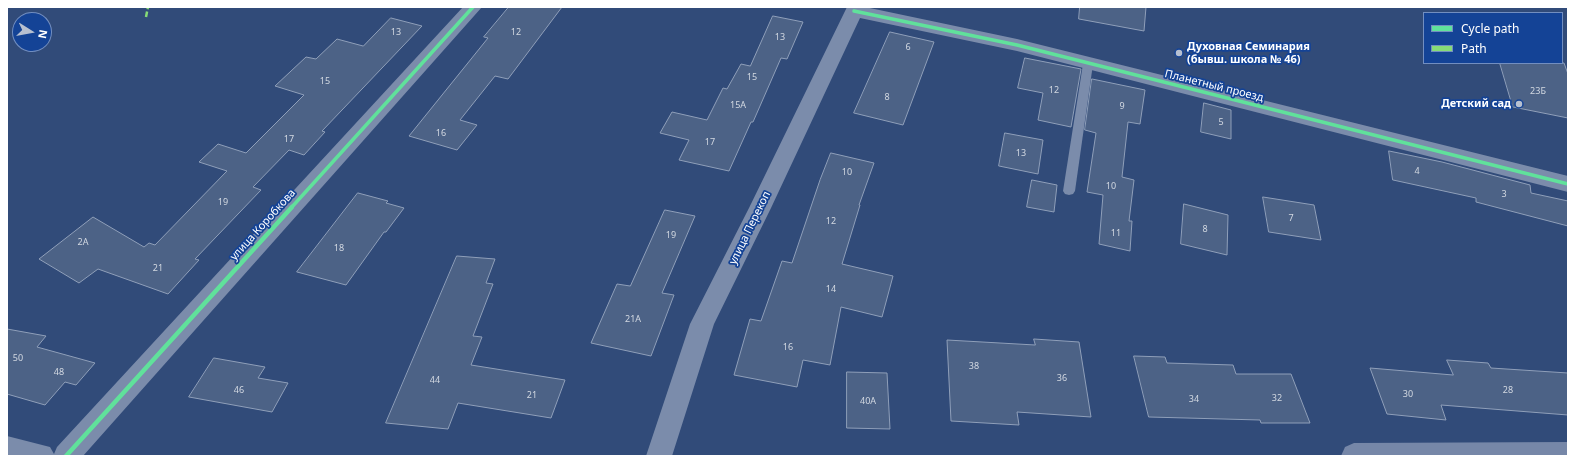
<!DOCTYPE html>
<meta charset="utf-8">
<style>
body{margin:0}
#map{position:relative;width:1575px;height:463px;overflow:hidden;background:#314b79;font-family:"Noto Sans",sans-serif}
canvas{display:block}
.frame{position:absolute;inset:0;border:8px solid #fff;pointer-events:none}
.legend{position:absolute;left:1423px;top:12px;width:140px;height:52px;box-sizing:border-box;background:#144396;border:1px solid #728ec0;margin:0;padding:5px 7px;list-style:none;font-size:12px;color:#fff}
.legend li{display:flex;align-items:center;gap:8px;height:20px}
.legend b{width:20px;border:1px solid #728ec0}
.north{position:absolute;left:12px;top:12px;width:40px;height:40px;box-sizing:border-box;background:#144396;border:1px solid #728ec0;border-radius:50%;rotate:101deg;font-size:11px;font-weight:700;line-height:16px;text-align:center;color:#fff}
.north::after{content:'';display:block;margin:auto;width:14px;height:18px;background:#b7c0d0;clip-path:polygon(50% 0,100% 100%,50% 72%,0 100%)}
</style>
<div id="map">
<canvas width="1575" height="463"></canvas>
<div class="frame"></div>
<ul class="legend">
<li><b style="height:5px;background:#60e19b"></b>Cycle path</li>
<li><b style="height:5px;background:#86db77"></b>Path</li>
</ul>
<div class="north">N</div>
</div>
<script>
const context = document.querySelector('canvas').getContext('2d');
context.lineJoin = 'round';
function paint(path, color) {
  context.fillStyle = color;
  context.fill(path, 'evenodd');
}
function trace(path, color, width, dash) {
  context.strokeStyle = color;
  context.lineWidth = width;
  context.lineCap = dash ? 'butt' : 'round';
  context.setLineDash(dash || []);
  context.stroke(path);
}
function write(font, color, halo, rows, align = 'center') {
  context.font = font + ' "Noto Sans",sans-serif';
  context.lineWidth = 3.5;
  context.setLineDash([]);
  context.textBaseline = 'middle';
  context.strokeStyle = halo;
  context.fillStyle = color;
  for (const [text, x, y, turn = 0] of rows) {
    context.save();
    context.translate(x, y);
    context.rotate((+turn || 0) * Math.PI / 180);
    context.textAlign = isNaN(turn) ? turn : align;
    if (halo) context.strokeText(text, 0, 0);
    context.fillText(text, 0, 0);
    context.restore();
  }
}
const building = new Path2D(`
 M509 7H562L508 79 495 76 460 120 477 125 457 150 409 136 488 38 484 37Z
 M1080 7H1146L1144 31 1079 19Z
 M773 16 803 22 787 59 781 58 753 122H751L729 171 679 160 689 140 660 133 672 112 707 120 723 88 727 89 741 64 750 66Z
 M391 18 422 26 322 131 325 132 304 155 289 150 253 187 261 190 195 259 199 260 168 294 98 269 79 283 39 259 93 217 144 247 149 243 155 245 227 171 199 162 218 144 246 153 304 95 275 86 306 57 316 59 337 39 363 46Z
 M890 32 934 42 903 125 854 113Z
 M1025 58 1081 69 1071 127 1038 120 1043 93 1018 88Z
 M1500 63H1564L1568 74V118L1513 107Z
 M1092 79 1145 90 1140 124 1128 122 1122 177 1134 180 1129 221H1132L1130 251 1099 244 1103 195 1087 192 1096 133 1085 130Z
 M1204 103 1231 110V139L1201 132Z
 M1005 133 1043 140 1038 174 999 166Z
 M1389 151 1442 162 1530 185 1531 193 1568 201V226L1476 202V198L1393 180Z
 M831 153 874 163 859 205H860L842 264 893 276 882 317 841 307 830 365 803 360 797 387 734 375 750 319 761 321 782 261 792 263 820 180Z
 M1032 180 1057 185 1054 212 1027 207Z
 M358 193 388 201 386 203 404 208 386 232H384L346 285 297 272Z
 M1263 197 1314 205 1321 240 1269 232Z
 M1184 204 1228 215 1227 255 1181 244Z
 M665 210 695 216 662 293 674 295 651 356 591 343 617 284 630 286Z
 M457 256 495 259 486 283 493 284 473 336 482 337 471 365 565 380 551 418 458 403 448 429 386 423Z
 M7 329 46 336 37 347 95 363 76 385 65 382 45 405 7 394Z
 M1034 339 1079 342 1091 417 1017 412 1019 425 951 421 947 340 1035 345Z
 M1134 356 1165 357 1167 363 1233 365 1236 374H1291L1310 423H1261L1260 420 1149 417Z
 M214 358 265 367 258 378 288 383 272 412 189 397Z
 M1447 360 1488 363 1491 368 1568 373V415L1441 405 1446 420 1387 414 1370 368 1453 375Z
 M847 372 887 373 890 429 847 428Z`);
const lane = new Path2D(`
 M1088 61 1093 64 1075 191 1073 194 1069 195 1065 194 1063 191 1083 64Z`);
const street = new Path2D(`
 M463 7H482L83 456H7V436L50 447 54 454 57 447Z
 M847 7H865L1017 39 1568 176V192L1017 51 860 18 771 208 714 324 672 456H646L690 324 749 208Z`);
const secondary = new Path2D(`
 M1568 442V456H1341L1345 447 1354 443Z`);
const quiet = new Path2D(`
 M146 17 148 7`);
const cyclewayFar1 = new Path2D(`
 M854 11 1017 45 1568 184
 M291 208 473 7`);
const cycleway = new Path2D(`
 M66 456 292 207`);
const markers = [
 [1179,53,4,"#b7c0d0"],
 [1519,104,4,"#b7c0d0"]
];
const numberNames = [
 ["13",396,32],
 ["12",516,32],
 ["13",780,37],
 ["6",908,47],
 ["15",752,77],
 ["15",325,81],
 ["12",1054,90],
 ["23Б",1538,91],
 ["8",887,97],
 ["15А",738,105],
 ["9",1122,106],
 ["5",1221,122],
 ["16",441,133],
 ["17",289,139],
 ["17",710,142],
 ["13",1021,153],
 ["4",1417,171],
 ["10",847,172],
 ["10",1111,186],
 ["3",1504,194],
 ["19",223,202],
 ["7",1291,218],
 ["12",831,221],
 ["8",1205,229],
 ["11",1116,233],
 ["19",671,235],
 ["2А",83,242],
 ["18",339,248],
 ["21",158,268],
 ["14",831,289],
 ["21А",633,319],
 ["16",788,347],
 ["50",18,358],
 ["38",974,366],
 ["48",59,372],
 ["36",1062,378],
 ["44",435,380],
 ["46",239,390],
 ["28",1508,390],
 ["30",1408,394],
 ["21",532,395],
 ["32",1277,398],
 ["34",1194,399],
 ["40А",868,401]
];
const poiNames = [
 ["Духовная Семинария",1187,47],
 ["(бывш. школа № 46)",1187,60],
 ["Детский сад",1511,104,"right"]
];
const streetNames = [
 ["Планетный проезд",1214,86,14],
 ["улица Коробкова",263,225,-48],
 ["улица Перекоп",750,228,-64]
];
paint(building, '#4c6286');
trace(building, '#8f9fb9', 1);
paint(lane, '#7b8cab');
paint(street, '#7b8cab');
paint(secondary, '#7687a8');
trace(quiet, '#86db77', 2.5, [5.5, 2.5]);
trace(cyclewayFar1, '#60e19b', 3.5);
trace(cycleway, '#60e19b', 4.5);
for (const [x, y, r, color] of markers) {
  const dot = new Path2D();
  dot.arc(x, y, r, 0, 2 * Math.PI);
  context.fillStyle = color;
  context.fill(dot);
  trace(dot, '#144396', 1.5);
}
write('9px', '#d2d8e1', null, numberNames);
write('bold 11px', '#fff', '#144396', poiNames, 'left');
write('11px', '#fff', '#144396', streetNames);
</script>
